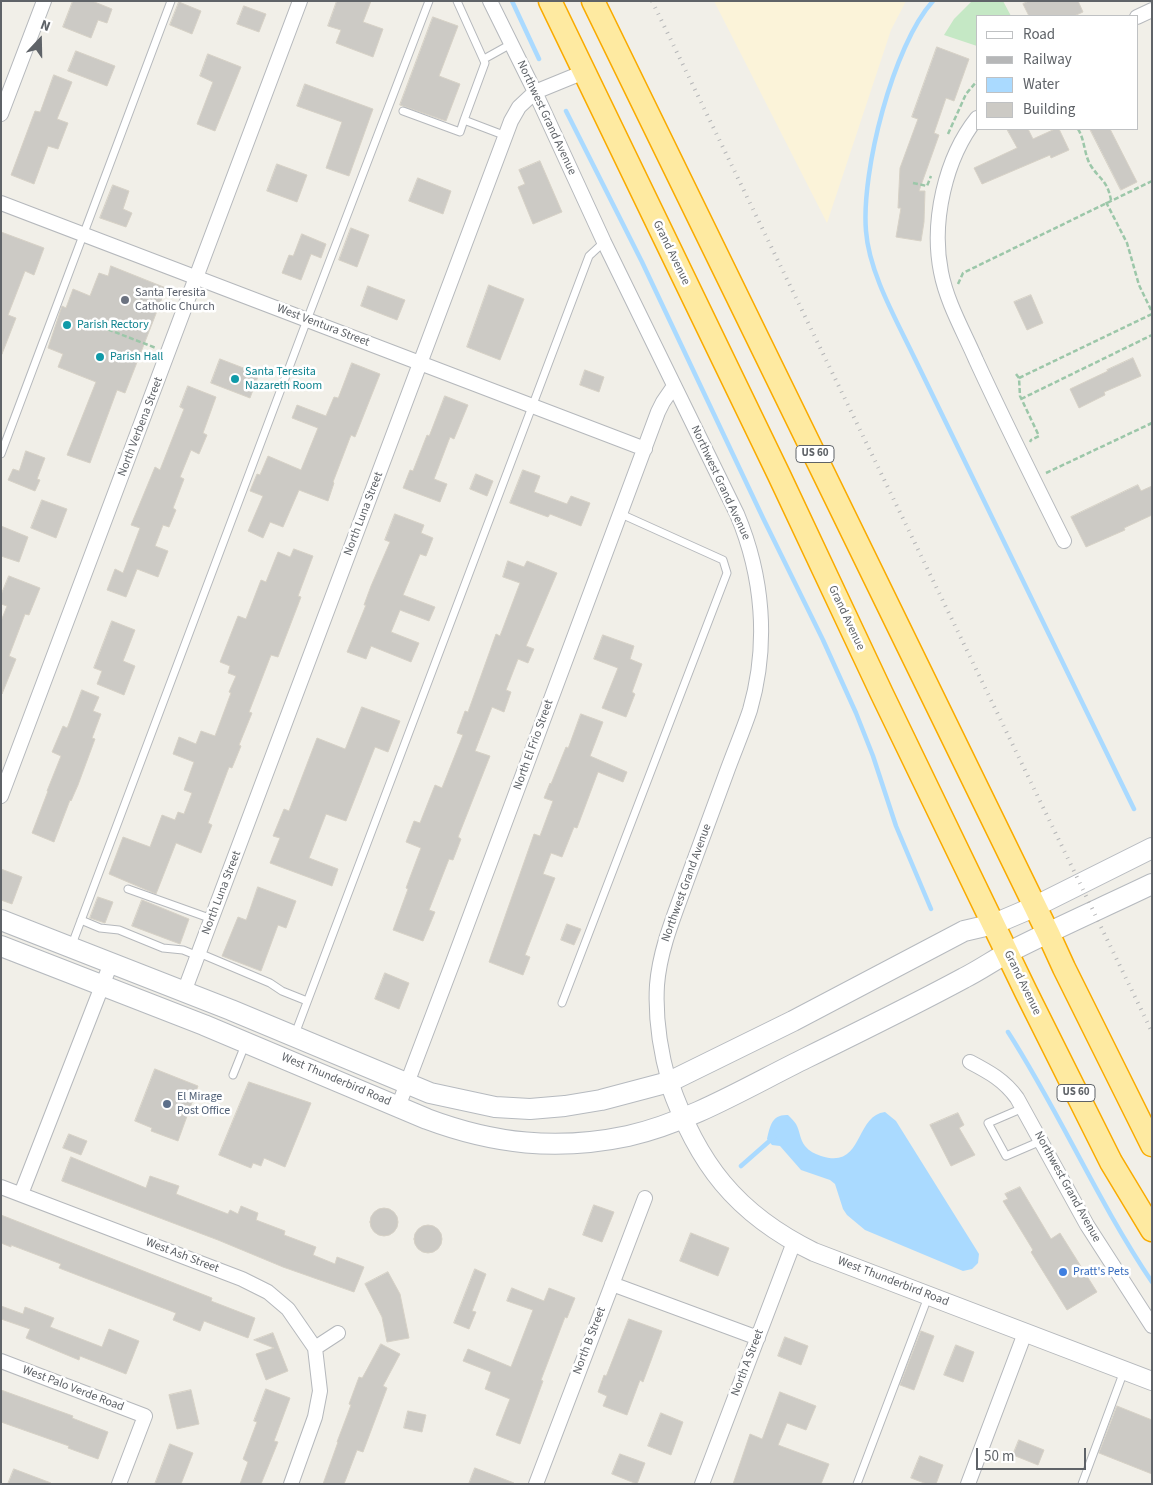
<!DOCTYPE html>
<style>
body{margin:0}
#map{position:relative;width:1153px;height:1485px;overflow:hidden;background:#f1efe8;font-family:"Source Sans 3",sans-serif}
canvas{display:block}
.frame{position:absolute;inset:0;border:2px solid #5f6368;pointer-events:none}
.legend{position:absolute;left:976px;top:15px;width:162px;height:115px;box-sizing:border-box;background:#fff;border:1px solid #bfc1c3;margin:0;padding:6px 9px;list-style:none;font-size:15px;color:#5f6368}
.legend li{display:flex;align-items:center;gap:10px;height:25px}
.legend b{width:25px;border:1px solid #bfc1c3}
.north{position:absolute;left:15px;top:15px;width:50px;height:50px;-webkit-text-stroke:4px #fff;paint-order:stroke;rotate:21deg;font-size:14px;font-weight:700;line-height:20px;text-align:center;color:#5f6368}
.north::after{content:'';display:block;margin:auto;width:18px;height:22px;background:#5f6368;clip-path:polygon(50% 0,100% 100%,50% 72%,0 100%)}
.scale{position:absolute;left:976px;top:1448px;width:110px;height:22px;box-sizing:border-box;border:2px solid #5f6368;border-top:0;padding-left:6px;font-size:15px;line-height:18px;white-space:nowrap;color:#5f6368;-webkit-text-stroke:4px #fff;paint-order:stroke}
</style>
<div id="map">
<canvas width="1153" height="1485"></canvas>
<div class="frame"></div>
<ul class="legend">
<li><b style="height:6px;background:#fff"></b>Road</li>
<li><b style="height:6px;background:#b6b7b8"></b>Railway</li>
<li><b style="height:14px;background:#aadaff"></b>Water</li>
<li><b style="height:14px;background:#cccac5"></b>Building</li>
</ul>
<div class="north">N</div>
<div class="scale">50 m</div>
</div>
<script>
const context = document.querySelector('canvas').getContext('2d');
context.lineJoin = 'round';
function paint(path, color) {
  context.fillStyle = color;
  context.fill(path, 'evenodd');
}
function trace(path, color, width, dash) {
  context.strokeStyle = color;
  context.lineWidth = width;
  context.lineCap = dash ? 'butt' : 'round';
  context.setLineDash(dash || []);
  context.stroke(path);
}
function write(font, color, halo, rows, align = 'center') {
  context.font = font + ' "Source Sans 3",sans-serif';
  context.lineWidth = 5;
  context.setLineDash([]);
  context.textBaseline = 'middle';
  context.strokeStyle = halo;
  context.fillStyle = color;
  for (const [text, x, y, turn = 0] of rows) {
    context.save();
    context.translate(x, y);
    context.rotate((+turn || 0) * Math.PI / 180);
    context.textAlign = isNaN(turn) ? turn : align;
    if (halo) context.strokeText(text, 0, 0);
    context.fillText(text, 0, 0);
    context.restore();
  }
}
const green = new Path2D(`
 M972 1H1003L1011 16H977V46L944 35 954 19Z`);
const sand = new Path2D(`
 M714 1H906L891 30 827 223Z`);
const water = new Path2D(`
 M885 1112 896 1121 979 1254 978 1263 972 1269 963 1271 865 1230 847 1215 843 1209 835 1184 830 1180 801 1170 780 1146 772 1145 767 1139C770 1126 772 1114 788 1115 791 1118 794 1121 796 1124 800 1131 800 1140 805 1146 809 1151 815 1154 821 1156 864 1170 854 1116 885 1112Z`);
const stream = new Path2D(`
 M512 1 539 59
 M933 1C893 45 861 172 866 231 869 273 897 321 915 359L1134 809
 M566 111 642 262 763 518 823 640 856 713 873 756 896 826 931 909
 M1008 1032C1060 1113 1098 1202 1152 1282
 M741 1166 774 1137`);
const building = new Path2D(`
 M73 1H92L112 9 107 23 98 20 91 38 63 27Z
 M337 1H371L363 22 383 29 373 57 336 43 341 30 328 26Z
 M1029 1H1078L1083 12 1074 16H1029L1023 4Z
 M179 2 201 11 192 34 170 25Z
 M244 6 266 14 259 32 237 24Z
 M433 17 458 26 439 76 460 84 446 121 400 105Z
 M937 47 969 59 954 101 946 98 934 133 939 135 919 191H925L924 222 921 241 896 237 901 208H898L900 168 918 119 912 117Z
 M76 51 115 66 107 86 68 71Z
 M208 54 241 67 215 131 197 124 213 82 200 76Z
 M54 75 72 82 57 119 68 123 58 149 48 146 34 184 11 175 35 111 40 112Z
 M305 84 373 109 349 176 326 168 342 122 297 106Z
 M1007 129H1028L1033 139 1055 129H1059L1069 150 1051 158 1050 155 982 184 974 168 1017 148Z
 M1090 129H1110L1137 182 1121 190Z
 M540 161 562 212 533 224 518 187 525 184 519 170Z
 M277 164 307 175 297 202 267 191Z
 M418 178 451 191 443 214 409 201Z
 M113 185 129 191 123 209 132 213 126 227 100 218Z
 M351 228 369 235 357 267 339 260Z
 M1 232 44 248 34 275 25 271 8 315 16 318 2 354Z
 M302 234 326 244 321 258 311 254 301 280 282 273 289 255 293 256Z
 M111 266 166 288 125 393 117 390 90 463 67 455 96 382 58 367 63 354 48 348 62 306 66 308 73 289 90 296 99 273 108 276Z
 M489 285 524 299 500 360 467 347Z
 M368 286 405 300 397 320 361 306Z
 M1031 295 1043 323 1027 330 1014 302Z
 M1133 358 1141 376 1104 392 1105 395 1079 408 1070 389 1108 371 1107 370Z
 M220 359 259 374 250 398 211 383Z
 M352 363 380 374 355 437 351 435 333 482 334 483 328 501 299 490 283 527 270 522 263 538 248 531 263 496 250 491 257 474 260 475 268 456 301 470 318 428 292 418 297 405 326 416 334 397 338 398Z
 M585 370 604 377 599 392 580 385Z
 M188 386 216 397 203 433 207 435 199 454 191 450 180 477 184 479 173 508 176 510 169 527 163 525 155 546 168 551 158 577 137 569 126 597 107 590 115 569 123 573 140 528 131 525 155 467 160 470 184 409 180 407Z
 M445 396 468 405 454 439 450 437 434 479 447 484 440 502 403 488 410 470 413 471 427 435 429 436Z
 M26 451 45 458 37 479 40 480 35 491 8 480 13 469 19 471Z
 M523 470 540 476 534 492 567 504 571 496 590 503 581 526 550 514 548 517 510 503Z
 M476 474 493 481 487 496 470 489Z
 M1138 485 1141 491 1152 486V515L1124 528 1125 530 1086 547 1071 517Z
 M42 500 67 509 56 538 31 528Z
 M395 514 424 525 421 533 433 538 426 556 420 554 403 595 435 607 429 621 400 610 391 632 419 643 411 662 371 646 366 659 347 652 366 605H364L371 586 390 542 385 540Z
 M1 526 28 537 19 562 1 556Z
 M294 549 313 556 298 596 301 597 278 657 271 655 249 712 252 713 239 745 241 746 232 768 229 767 208 823 212 825 201 853 176 843 156 894 109 874 123 837 150 847 162 815 175 820 178 812 184 814 192 793 184 790 194 762 173 754 179 737 196 744 201 731 215 736 231 693 229 692 236 676 228 673 230 666 220 662 238 616 246 619 261 580 266 582 278 552 290 557Z
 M508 561 524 567 527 561 557 573 526 646 534 649 528 663 518 659 506 690 511 692 504 712 492 707 475 751 490 756 458 837 461 839 453 860 449 859 429 910 435 912 423 941 393 930 408 889 406 888 421 848 406 842 414 821 420 823 435 785 442 788 463 735 457 733 465 711 468 712 496 634 500 636 520 583 503 577Z
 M9 576 40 588 29 615 25 614 9 656 16 659 2 694 1 621 7 606 1 604V595Z
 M112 621 135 630 123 661 135 666 124 695 97 684 102 671 94 668Z
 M603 635 634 646 630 659 642 664 632 692 635 694 626 717 602 708 618 668 594 659Z
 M82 690 99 697 93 711 101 714 92 738 95 739 78 785 71 801 70 800 54 842 32 833 48 791H47L61 756 52 752 63 726 67 728Z
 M362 707 400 721 388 752 375 747 346 821 326 814 309 858 338 869 332 886 270 863 280 838 273 836 284 809 289 811 317 738 345 749Z
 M581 714 603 722 590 756 627 772 623 782 598 772 577 828 574 827 562 857 551 853 543 874 555 878 525 955 530 957 523 975 489 962 534 834 540 836 553 801 544 798 550 783 551 784 566 747 568 748Z
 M1 869 22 877 12 904 1 900Z
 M258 887 296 901 286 928 278 925 261 971 222 956 238 917 246 920Z
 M98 897 113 902 105 923 90 918Z
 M142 900 189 919 180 944 132 926Z
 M567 924 581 929 574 945 561 940Z
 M385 973 409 983 399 1009 375 999Z
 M155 1069 198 1086 178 1141 151 1131 152 1128 135 1121Z
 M249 1082 311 1103 285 1167 264 1158 261 1166 253 1163 251 1168 219 1155Z
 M958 1113 964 1125 959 1128 975 1155 951 1166 930 1125Z
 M69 1134 87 1141 81 1155 63 1148Z
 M71 1157 146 1188 150 1176 179 1186 176 1194 228 1214 230 1210 238 1214 241 1206 258 1213 256 1220 285 1231 284 1235 316 1247 313 1255 335 1264 337 1257 364 1267 354 1292 283 1267 218 1240 62 1181Z
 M1020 1187 1051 1239 1060 1233 1097 1292 1067 1310 1031 1252 1033 1250 1003 1201 1008 1199 1005 1194Z
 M594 1205 614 1212 602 1242 583 1235Z
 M370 1222a14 14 0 1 1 28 0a14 14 0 1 1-28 0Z
 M1 1215 212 1298 211 1301 255 1318 248 1338 204 1321 200 1331 173 1320 176 1313 59 1268 61 1264 11 1245V1247L1 1243Z
 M414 1239a14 14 0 1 1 28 0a14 14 0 1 1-28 0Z
 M691 1233 729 1248 718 1276 680 1261Z
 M475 1269 486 1274 472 1311 476 1312 469 1329 454 1323Z
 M388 1272 400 1294 409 1338 387 1342 382 1317 365 1284Z
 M512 1288 544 1301 549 1288 575 1298 567 1318 565 1317 541 1380 543 1381 520 1444 496 1435 510 1399 485 1389 491 1372 463 1361 468 1349 511 1367 533 1310 507 1301Z
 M1 1306 23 1314 25 1307 54 1318 50 1327 102 1347 109 1329 139 1341 126 1374 80 1356 79 1360 26 1338 30 1329 1 1319Z
 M629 1319 662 1331 643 1382 640 1380 627 1415 603 1406 607 1396 598 1392 604 1375 606 1376Z
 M921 1331 934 1336 914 1390 900 1385Z
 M273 1333 288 1371 266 1380 256 1354 274 1348 254 1340Z
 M785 1337 808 1346 801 1365 778 1356Z
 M381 1344 400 1354 383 1386 387 1388 363 1452 357 1450 344 1484H323L338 1442H337L351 1405 349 1404 359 1377 362 1378Z
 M956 1345 974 1352 963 1382 944 1375Z
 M266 1389 290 1398 274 1441 278 1442 261 1484H240L248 1462 243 1459 257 1422 254 1421Z
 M1 1390 73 1416 72 1418 108 1432 98 1459 68 1448 69 1446 1 1422Z
 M191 1390 199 1424 177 1429 169 1395Z
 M780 1392 816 1406 806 1430 787 1423 778 1445 829 1464 821 1484H733L750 1434 762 1439Z
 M1117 1406 1152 1420V1474L1099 1453Z
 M408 1411 426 1415 422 1432 404 1428Z
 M661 1413 683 1422 671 1455 648 1446Z
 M1019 1440 1044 1450 1038 1465 1013 1455Z
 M170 1444 193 1453 181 1484H155Z
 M620 1454 645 1463 637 1484 612 1474Z
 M920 1456 943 1465 936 1484H927L911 1478Z
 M475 1468 514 1483V1484H469Z
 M14 1469 51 1483V1484H8Z`);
const path = new Path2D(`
 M1078 129C1085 140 1084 155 1091 166 1101 181 1107 180 1111 200
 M948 134 966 94 977 81
 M913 183 927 186 931 176
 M1106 202 1127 243 1139 285 1152 312
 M958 284 963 273 1152 181
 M94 324 156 348
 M1016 374 1019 378 1020 396 1039 436 1031 440 1030 442
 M1019 378 1152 314
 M1021 399 1152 335
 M1046 473 1152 423`);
const service = new Path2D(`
 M457 1 485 63 464 120 506 136
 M484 59 511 44
 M403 111 460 132 464 120
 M1 454 171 1
 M128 889 212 919
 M81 920 100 928 119 930 163 948 183 950 198 956
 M71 947 307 320 429 1
 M199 953 270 983 282 991 307 1001
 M562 1003 727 573 723 560 621 514
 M295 1034 589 256 604 242
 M233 1075 245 1045
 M1023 1108 988 1123 1006 1156 1041 1141
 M857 1484 928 1297
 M1082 1484 1124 1371`);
const minor = new Path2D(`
 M490 1 535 92 604 242 737 514C763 576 769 644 750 710 743 731 734 752 726 774 713 809 700 845 687 880 675 914 660 948 657 985 655 1019 660 1050 669 1082
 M1137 17 1152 10
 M1 114 44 1
 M977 118C945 158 931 222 941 272 947 303 964 332 976 360 1004 421 1034 481 1064 541
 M1 203 645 449
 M1 796 300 1
 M184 992 511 121 519 107 535 92 584 72
 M970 1062C989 1072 1004 1080 1017 1098L1087 1225 1152 1326
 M398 1107 453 962 658 412 663 402 674 386
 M1 1187 242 1279 268 1292 288 1309 315 1348 320 1391 315 1417 291 1484
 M21 1194 111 963
 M612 1284 758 1338
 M315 1348 338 1333
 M1 1361 145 1416 119 1484
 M536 1484 645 1198
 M702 1484 794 1242
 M968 1484 1025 1333`);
const tertiary = new Path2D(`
 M669 1082C697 1163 736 1214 814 1252L1152 1381`);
const secondary = new Path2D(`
 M1 920 231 1010 430 1093 495 1107 530 1109 565 1106 601 1100 669 1082 793 1021 964 931 994 924 1034 907 1152 848
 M1 946 204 1025 427 1119C494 1144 557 1151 628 1136 690 1122 749 1086 806 1058 859 1032 912 1006 964 978 980 970 994 960 1009 952 1056 928 1104 907 1152 884`);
const trunk = new Path2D(`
 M550 1 779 475 882 694 1026 992 1111 1162 1152 1230
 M593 1 1048 933 1064 968 1152 1145`);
const rail = new Path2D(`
 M652 1 1152 1032`);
const markers = [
 [125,300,5,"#6b7280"],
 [67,325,5,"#0f9aa8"],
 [100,357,5,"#0f9aa8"],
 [235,379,5,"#0f9aa8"],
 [167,1104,5,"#5c6f8a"],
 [1063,1272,5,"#3f7fe0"]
];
const shields = [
 [815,454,38],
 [1076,1093,38]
];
const shieldNames = [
 ["US 60",815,454],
 ["US 60",1076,1093]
];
const streetNames = [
 ["Northwest Grand Avenue",546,118,65],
 ["Grand Avenue",671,253,64],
 ["West Ventura Street",323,326,21],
 ["North Verbena Street",141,427,-69],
 ["Northwest Grand Avenue",720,483,65],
 ["North Luna Street",364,514,-69],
 ["Grand Avenue",846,618,65],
 ["North El Frio Street",534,745,-70],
 ["Northwest Grand Avenue",687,883,-70],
 ["North Luna Street",222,893,-69],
 ["Grand Avenue",1022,983,64],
 ["West Thunderbird Road",336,1080,23],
 ["Northwest Grand Avenue",1067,1187,61],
 ["West Ash Street",182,1256,21],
 ["West Thunderbird Road",893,1282,21],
 ["North B Street",590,1341,-69],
 ["North A Street",748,1363,-69],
 ["West Palo Verde Road",73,1389,21]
];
const worshipNames = [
 ["Santa Teresita",135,293],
 ["Catholic Church",135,307]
];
const cultureNames = [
 ["Parish Rectory",77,325],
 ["Parish Hall",110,357],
 ["Santa Teresita",245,372],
 ["Nazareth Room",245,386]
];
const serviceNames = [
 ["El Mirage",177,1097],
 ["Post Office",177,1111]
];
const shopNames = [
 ["Pratt's Pets",1073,1272]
];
paint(green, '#c5e8c5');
paint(sand, '#fbf3d9');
paint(water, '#aadaff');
trace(stream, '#aadaff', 4.5);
paint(building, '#cccac5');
trace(building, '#d6d1c6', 1);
trace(service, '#b5b8bc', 9);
trace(minor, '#b5b8bc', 16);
trace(tertiary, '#b5b8bc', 20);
trace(secondary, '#b6babf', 22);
trace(trunk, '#f9ab00', 25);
trace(path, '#9cc7a9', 2.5, [5, 2.5]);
trace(service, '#fff', 7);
trace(minor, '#fff', 14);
trace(tertiary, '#fff', 18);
trace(secondary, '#fff', 20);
trace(trunk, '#feeaa1', 22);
trace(rail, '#b6b7b8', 4, [1, 6]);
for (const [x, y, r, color] of markers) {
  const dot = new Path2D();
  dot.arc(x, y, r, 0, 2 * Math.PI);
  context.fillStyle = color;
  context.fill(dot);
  trace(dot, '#fff', 2);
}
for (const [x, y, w] of shields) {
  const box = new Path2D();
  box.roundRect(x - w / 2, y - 8.5, w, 17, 4);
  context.fillStyle = '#fff';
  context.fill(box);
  trace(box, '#5f6368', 1);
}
write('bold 11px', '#5f6368', null, shieldNames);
write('12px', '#5f6368', '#fff', streetNames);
write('12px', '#5b616d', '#fff', worshipNames, 'left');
write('12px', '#0d838f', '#fff', cultureNames, 'left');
write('12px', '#4e5e75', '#fff', serviceNames, 'left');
write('12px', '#366cbe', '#fff', shopNames, 'left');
</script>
